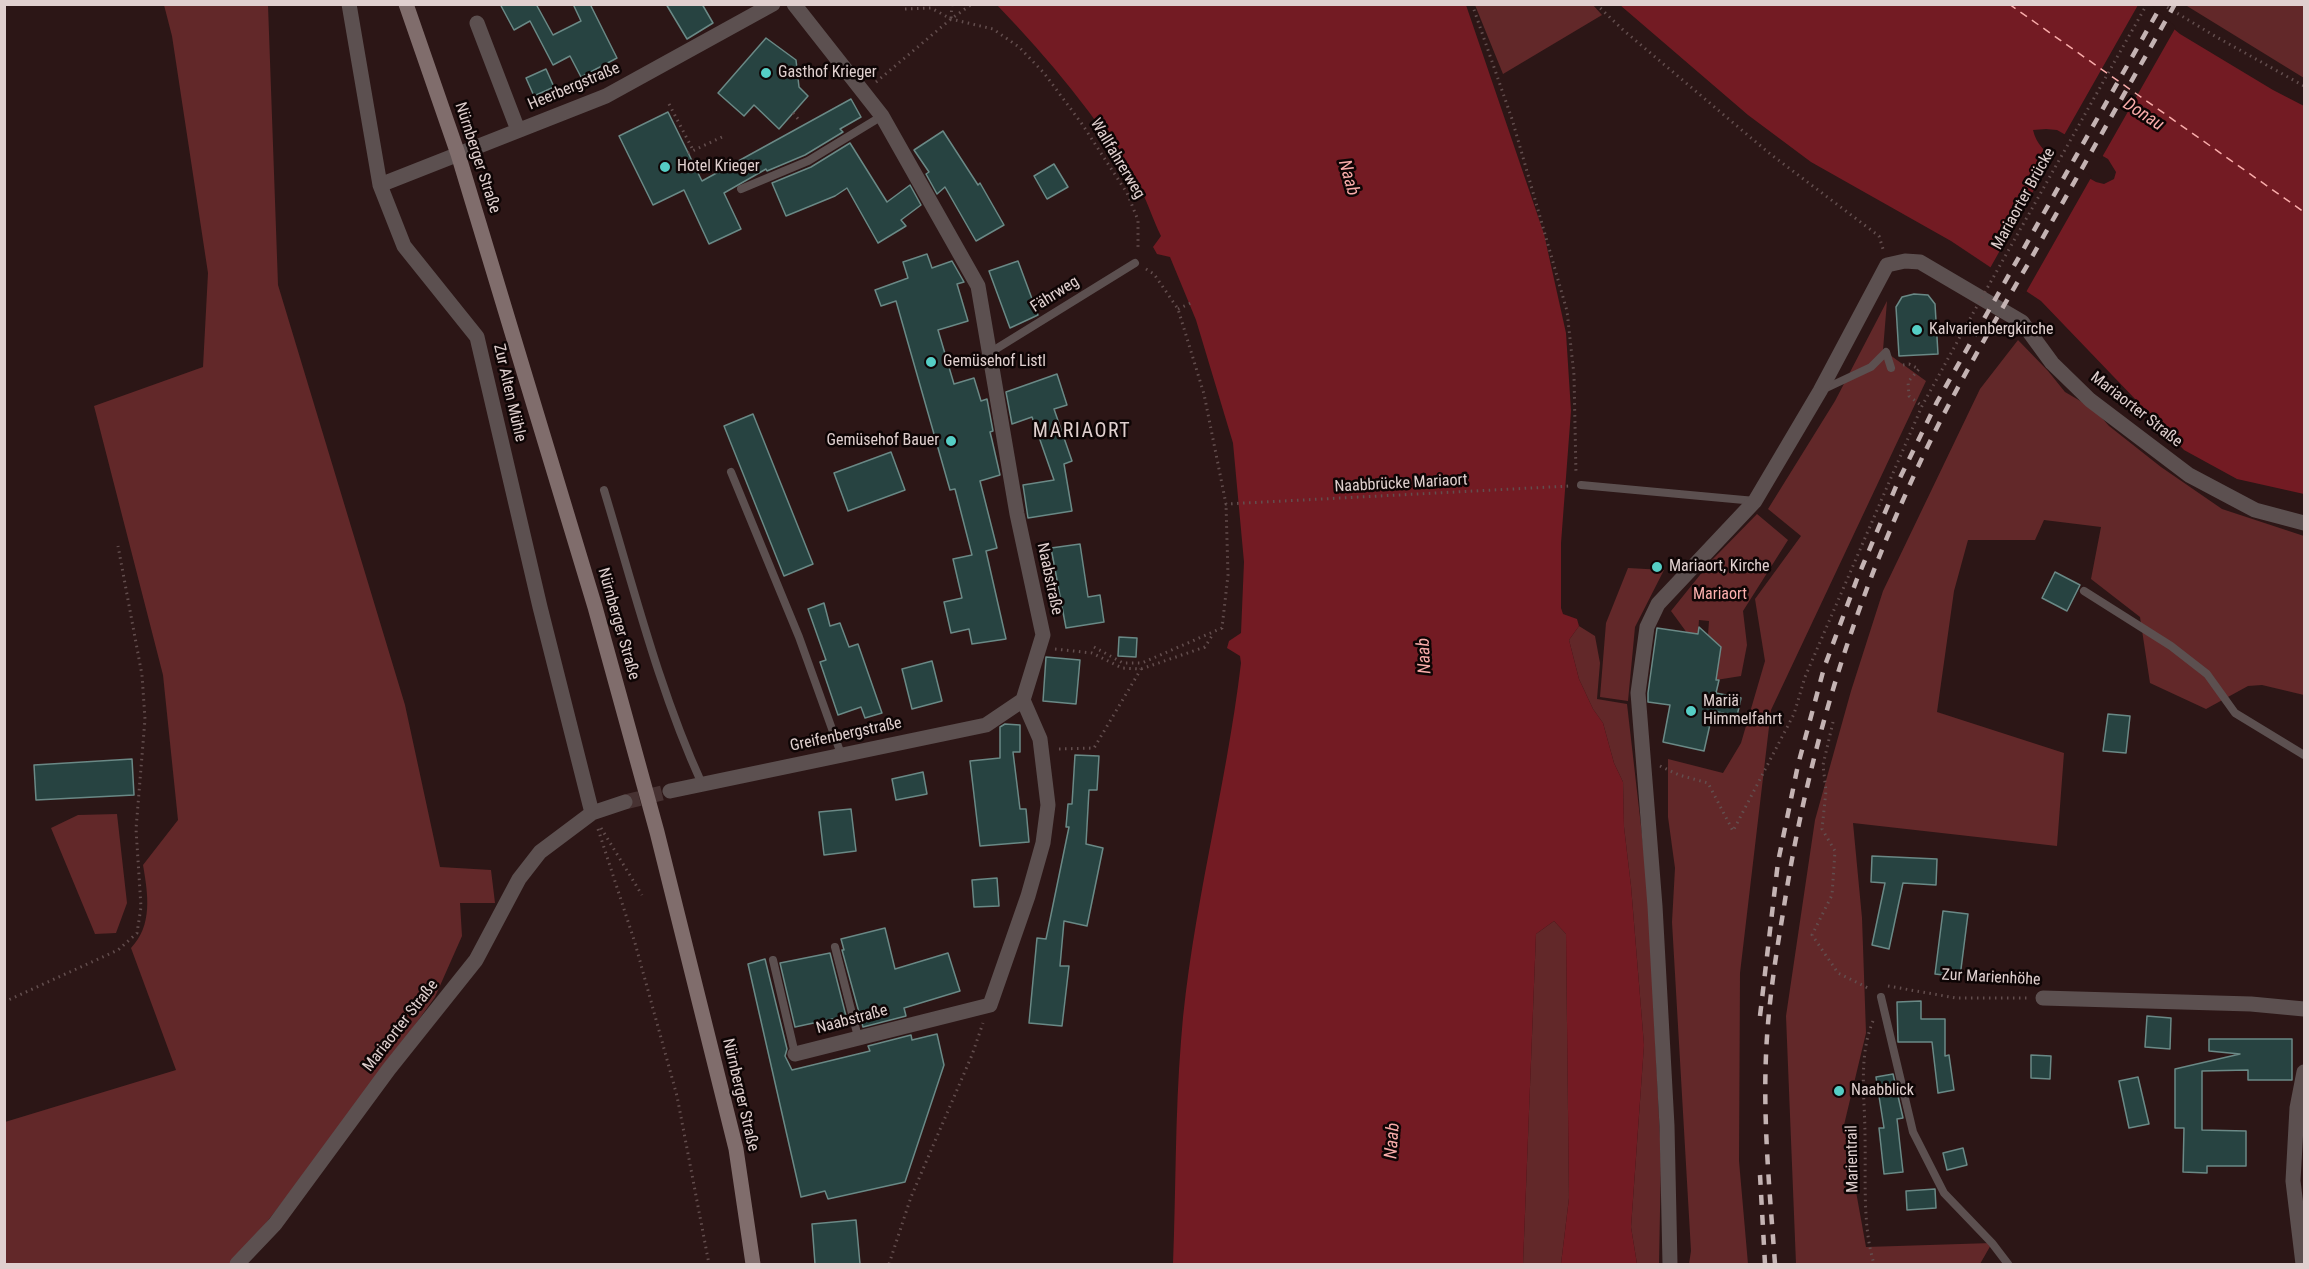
<!DOCTYPE html>
<meta charset="utf-8">
<style>
body{margin:0}
#map{position:relative;width:2309px;height:1269px;overflow:hidden;background:#2c1616;font-family:"Roboto Condensed",sans-serif}
canvas{display:block}
.frame{position:absolute;inset:0;border:6px solid #e0d0cf;pointer-events:none}
</style>
<div id="map">
<canvas width="2309" height="1269"></canvas>
<div class="frame"></div>
</div>
<script>
const context = document.querySelector('canvas').getContext('2d');
context.lineJoin = 'round';
function paint(path, color) {
  context.fillStyle = color;
  context.fill(path, 'evenodd');
}
function trace(path, color, width, dash) {
  context.strokeStyle = color;
  context.lineWidth = width;
  context.lineCap = dash ? 'butt' : 'round';
  context.setLineDash(dash || []);
  context.stroke(path);
}
function write(font, color, halo, rows, align = 'center') {
  context.font = font + ' "Roboto Condensed",sans-serif';
  context.lineWidth = 5;
  context.setLineDash([]);
  context.textBaseline = 'middle';
  context.strokeStyle = halo;
  context.fillStyle = color;
  for (const [text, x, y, turn = 0] of rows) {
    context.save();
    context.translate(x, y);
    context.rotate((+turn || 0) * Math.PI / 180);
    context.textAlign = isNaN(turn) ? turn : align;
    if (halo) context.strokeText(text, 0, 0);
    context.fillText(text, 0, 0);
    context.restore();
  }
}
const green = new Path2D(`
 M164 5H268L278 285 405 705 440 867 491 870 495 903H460L462 936 435 997 345 1122 234 1264H5V1122L176 1070 131 948C153 925 148 894 143 865L178 820 163 675 94 406 203 367 208 273 172 36Z
 M1475 5H1593L1602 15 1503 74Z
 M2188 5H2304V78L2187 6Z
 M1887 301 1883 350 1926 381 1771 710 1740 973 1739 1161 1748 1264H1689L1691 1251 1672 922 1675 868 1668 817V759L1723 773 1741 743 1765 661 1755 599 1801 536 1768 509 1835 401Z
 M2018 340 2048 371 2065 392 2094 409 2109 426 2161 467 2222 509 2304 536V695L2262 685 2248 686 2206 709 2150 683 2140 617 2091 579 2101 527 2044 520 2035 540H1968L1954 591 1937 712 2064 753 2057 846 1853 823 1862 918 1866 1033 1844 1125 1866 1247 1992 1243 1980 1264H1796L1786 1016 1815 820 1851 691 1883 591 1980 389Z
 M1757 514 1788 540 1743 611 1747 645 1741 676 1716 680 1721 648 1708 635 1709 621 1699 620 1698 634 1690 637 1671 611 1712 560Z
 M1628 568 1664 570 1635 627 1628 701 1600 697 1606 623Z
 M1579 626 1595 636 1600 663 1597 699 1627 704 1648 887 1661 1159 1659 1264H1637L1631 1227 1644 1045 1631 886 1624 827 1623 782 1614 763 1603 723 1593 709 1579 679 1569 640Z
 M117 814 127 903 116 933 95 934 51 828 78 815Z
 M1554 921 1566 934 1569 1198 1561 1264H1523L1536 934Z`);
const water = new Path2D(`
 M997 5H1466L1544 234 1566 333 1571 411 1561 543V608L1563 614 1577 619 1579 626 1569 640 1579 679 1593 709 1603 723 1614 763 1623 782 1624 827 1631 886 1644 1045 1631 1227 1637 1264H1561L1569 1198 1566 934 1554 921 1536 934 1523 1264H1173C1176 1190 1175 1115 1181 1041 1191 913 1226 790 1241 663L1240 656 1227 648 1229 641 1241 633 1244 562 1233 443 1196 320 1170 257 1157 254 1153 247 1161 236C1152 218 1147 199 1136 181 1097 117 1050 60 997 5Z
 M1620 5H2145L2180 34 2273 90 2304 106V494L2237 479 2184 450 2041 301 1951 241 1811 162 1748 115ZM2046 129 2057 130 2108 159 2116 172 2114 179 2104 184 2096 182C2074 169 2039 158 2033 130Z`);
const pier = new Path2D(`
 M2150 4 2176 27 2101 159 2063 137 2138 5Z
 M2054 154 2092 176 2025 294 1989 270Z`);
const ferry = new Path2D(`
 M2009 4 2304 212`);
const building = new Path2D(`
 M500 4H536L553 35 581 21 573 4H590L617 58 581 77 570 56 553 65 530 21 514 30Z
 M666 4H702L713 23 687 39Z
 M766 38 796 60 799 87 808 96 779 129 754 105 744 116 718 93Z
 M546 69 554 87 534 96 526 78Z
 M851 99 861 117 840 129 843 132 805 155 767 171 766 169 724 193 741 229 709 244 684 190 653 205 619 136 668 112 702 181Z
 M943 131 978 185 980 183 1004 225 976 241 945 187 937 194 926 174 929 172 914 150Z
 M850 143 887 202 910 185 921 205 901 220 906 226 878 243 847 188 835 196 786 216 772 183 811 167Z
 M1054 164 1068 187 1047 199 1034 176Z
 M927 254 932 268 952 261 964 282 957 284 968 321 938 330 954 384 974 378 981 401 987 399 993 431 990 432 992 440 1000 475 980 481 997 548 986 551 1006 639 972 644 969 629 951 633 944 602 962 598 953 559 972 555 955 489 950 490 896 301 881 306 875 290 908 278 903 262Z
 M1018 261 1038 315 1010 328 989 271Z
 M1914 294 1928 295 1935 304 1938 354 1899 356 1896 307 1902 297Z
 M1057 374 1067 405 1054 409 1072 461 1064 464 1072 511 1028 518 1023 485 1054 480 1032 417 1012 424 1006 392Z
 M753 414 813 564 784 576 724 426Z
 M891 452 905 490 848 511 834 473Z
 M1080 544 1088 597 1100 595 1104 622 1066 628 1051 548Z
 M2055 572 2080 585 2067 611 2042 598Z
 M824 603 830 626 840 623 849 647 858 644 882 713 865 718 861 707 838 715 820 662 826 660 808 609Z
 M1699 627 1721 647 1716 680H1719L1716 693 1741 698 1737 716 1713 711 1704 751 1663 742 1670 705 1648 702V693L1657 628 1698 634Z
 M1119 637 1137 638 1136 657 1118 656Z
 M1046 657 1080 660 1076 704 1043 701Z
 M932 661 942 701 912 709 902 669Z
 M2108 714 2130 716 2126 753 2103 751Z
 M1005 724 1020 725V752H1013L1020 809H1026L1029 842 980 846 970 761 1000 758V727Z
 M1075 755 1099 756 1097 790H1089L1086 844 1103 848 1087 926 1064 921 1060 966H1069L1062 1026 1029 1023 1037 938 1046 939 1069 827H1066L1068 804H1072Z
 M132 759 134 795 36 800 34 765Z
 M923 772 927 794 896 800 892 779Z
 M851 809 856 851 824 855 819 812Z
 M1872 856 1937 859 1936 885 1903 883 1889 949 1872 945 1885 883 1871 882Z
 M997 878 999 906 974 907 972 880Z
 M1943 911 1968 914 1960 977 1935 974Z
 M885 928 895 969 948 953 960 991 904 1008 906 1016 863 1027 842 950H844L841 939Z
 M830 953 846 1016 795 1027 780 963Z
 M765 959 787 1049 785 1056 792 1070 870 1051 868 1046 911 1035 912 1040 937 1034 944 1065 905 1182 828 1199 825 1191 801 1197 748 964Z
 M1921 1001V1019H1945V1056L1949 1055 1954 1090 1938 1093 1932 1042H1898L1897 1002Z
 M2147 1016 2171 1018 2170 1049 2145 1047Z
 M2209 1039H2292V1080H2248V1070L2202 1071V1130L2246 1131V1166H2207V1173L2183 1172 2184 1128H2175V1069L2240 1054 2209 1051Z
 M2031 1055 2051 1056 2050 1079 2031 1078Z
 M1893 1074 1903 1118 1897 1119 1903 1172 1884 1174 1879 1128H1884L1876 1077Z
 M2138 1077 2149 1124 2129 1128 2119 1081Z
 M1963 1148 1967 1165 1947 1170 1943 1153Z
 M1935 1189 1936 1208 1907 1210 1906 1191Z
 M856 1220 860 1264H815L812 1224Z`);
const minorTunnel = new Path2D(`
 M625 802 670 791`);
const path = new Path2D(`
 M1472 4 1512 119 1567 311 1574 375 1576 475
 M1596 4 1622 29 1769 153 1879 236 1883 249
 M2162 4 2213 35 2304 86
 M905 9 931 8 951 19 993 29 1019 47 1044 73 1082 124 1127 193 1138 220V251
 M951 18 952 4
 M876 82 951 19 972 4
 M669 104 693 150
 M793 113 799 120
 M688 153 722 137
 M1146 269 1154 274 1178 309 1204 394 1226 504 1570 486
 M1178 309 1191 303
 M1903 365 1909 364 1919 369 1908 382 1909 396 1922 406
 M1094 647 1123 663H1142L1222 628 1228 575 1226 504
 M1055 649 1092 653 1122 668 1141 669 1205 647 1213 634
 M1833 722 1823 765 1826 791 1822 829 1835 851 1832 895 1812 935 1838 973 1870 989
 M1059 749 1094 748 1141 669
 M1660 766 1679 775 1708 783 1733 831 1794 714 1805 677 1922 406 1967 324
 M601 828 642 895
 M598 829 635 943 677 1096 709 1264
 M1888 986 1956 998H2027
 M4 1002 118 950 137 933 141 907 136 829 145 719 142 675 118 546
 M1873 1021C1858 1057 1865 1098 1865 1136 1866 1178 1862 1224 1874 1264
 M889 1264 911 1197 972 1055 983 1023`);
const service = new Path2D(`
 M741 189 808 161 882 116
 M991 352 1135 263
 M1822 390 1871 367 1886 352 1891 368
 M731 472 799 637 841 754
 M1581 485 1755 501
 M604 490C634 589 659 690 702 784
 M2084 591 2171 646 2207 674 2235 713 2304 755
 M835 947 858 1037
 M773 960 795 1054
 M1881 997 1913 1132 1944 1193 1992 1243 2008 1264`);
const minor = new Path2D(`
 M349 4 380 185 404 246 477 337 540 607 592 813
 M794 4 882 116 978 286 1017 514 1043 635 1023 700 1040 739 1048 805 1043 843 1028 896 990 1005 795 1054
 M477 23 518 130
 M380 185 606 96 773 4
 M670 791 986 725 1023 700
 M2043 998 2251 1004 2304 1009
 M237 1264 275 1224 389 1069 476 960 519 879 540 852 592 813 625 802
 M1670 1264 1667 1126 1655 906 1638 693 1647 627 1658 604 1755 501 1820 391 1887 265 1905 261 1920 262 2022 322 2052 363 2090 400 2189 475 2255 510 2304 523
 M2303 1264 2293 1181 2297 1108 2304 1072`);
const secondary = new Path2D(`
 M406 4 458 154 595 607 657 832 736 1149 753 1264`);
const rail = new Path2D(`
 M1760 1016 1778 862 1798 765 1824 668 1857 579 1897 484 1937 402 2162 4
 M1760 1175 1765 1264
 M1775 1264C1770 1195 1763 1124 1766 1055 1768 1007 1775 960 1783 913 1805 767 1846 627 1907 491 1941 413 1985 338 2028 264 2077 177 2126 91 2175 4`);
const pathBridge = new Path2D(`
 M1967 324 2147 4`);
const markers = [
 [766,73,6,"#55cec5"],
 [665,167,6,"#55cec5"],
 [1917,330,6,"#55cec5"],
 [931,362,6,"#55cec5"],
 [951,441,6,"#55cec5"],
 [1657,567,6,"#55cec5"],
 [1691,711,6,"#55cec5"],
 [1839,1091,6,"#55cec5"]
];
const poiNames = [
 ["Gasthof Krieger",778,73],
 ["Hotel Krieger",677,167],
 ["Kalvarienbergkirche",1929,330],
 ["Gemüsehof Listl",943,362],
 ["Gemüsehof Bauer",939,441,"right"],
 ["Mariaort, Kirche",1669,567],
 ["Mariä",1703,702],
 ["Himmelfahrt",1703,720],
 ["Naabblick",1851,1091]
];
const streetNames = [
 ["Heerbergstraße",574,87,-23],
 ["Nürnberger Straße",477,158,72],
 ["Wallfahrerweg",1117,159,59],
 ["Mariaorter Brücke",2024,199,-61],
 ["Fährweg",1055,295,-32],
 ["Zur Alten Mühle",509,393,77],
 ["Mariaorter Straße",2136,410,38],
 ["Naabbrücke Mariaort",1401,484,-3],
 ["Naabstraße",1049,579,78],
 ["Nürnberger Straße",618,624,74],
 ["Greifenbergstraße",846,735,-12],
 ["Zur Marienhöhe",1991,978,3],
 ["Naabstraße",852,1020,-15],
 ["Mariaorter Straße",401,1026,-52],
 ["Nürnberger Straße",740,1095,77],
 ["Marientrail",1853,1159,-91]
];
const parkNames = [
 ["Mariaort",1720,595]
];
const waterNames = [
 ["Donau",2143,115,33],
 ["Naab",1348,178,74],
 ["Naab",1425,656,-93],
 ["Naab",1393,1141,-86]
];
const quarterNames = [
 ["MARIAORT",1082,432]
];
paint(green, '#622829');
paint(water, '#731b23');
paint(pier, '#2c1616');
trace(ferry, '#f9acaa', 1.5, [8, 6]);
paint(building, '#274341');
trace(building, '#6a8986', 1.5);
trace(minorTunnel, '#473232', 15, [15, 8]);
trace(path, '#634e4e', 3, [1.5, 4.5]);
trace(service, '#5c5050', 8);
trace(minor, '#5c5050', 15);
trace(secondary, '#806d6c', 15);
trace(rail, '#c4b3b3', 4.5, [10, 10]);
trace(pathBridge, '#634e4e', 3, [1.5, 4.5]);
for (const [x, y, r, color] of markers) {
  const dot = new Path2D();
  dot.arc(x, y, r, 0, 2 * Math.PI);
  context.fillStyle = color;
  context.fill(dot);
  trace(dot, '#0e0505', 2);
}
write('16px', '#e0d0cf', '#0e0505', poiNames, 'left');
write('16px', '#e0d0cf', '#0e0505', streetNames);
write('16px', '#feb1af', '#0e0505', parkNames);
write('italic 18px', '#f9acaa', '#0e0505', waterNames);
context.letterSpacing = '1.5px';
write('20px', '#e0d0cf', '#0e0505', quarterNames);
context.letterSpacing = '0px';
</script>
